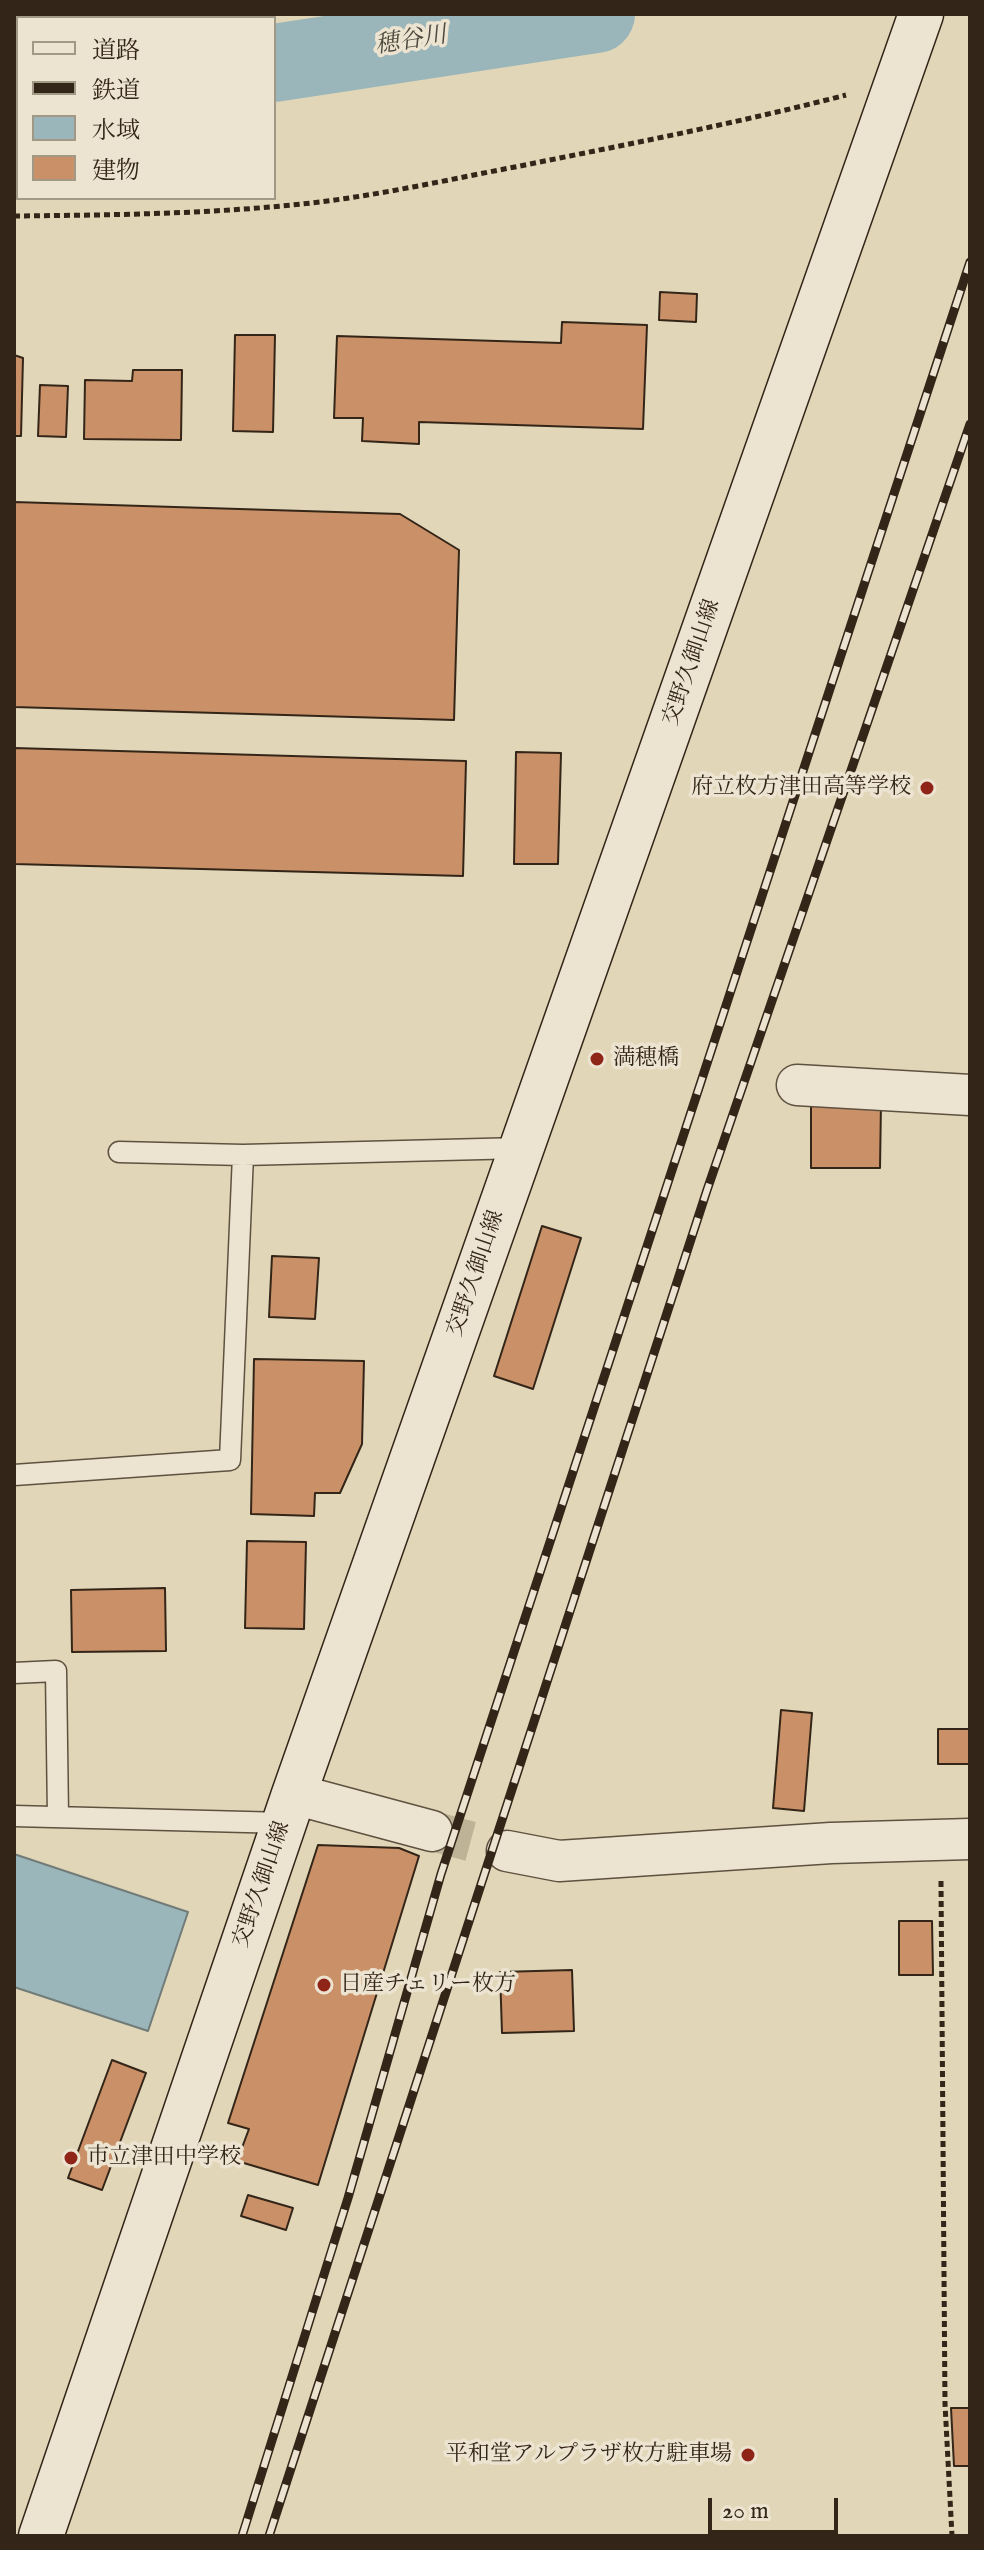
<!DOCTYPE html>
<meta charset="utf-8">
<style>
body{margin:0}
#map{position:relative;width:984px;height:2550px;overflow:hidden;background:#e1d6b7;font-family:"IM FELL English","Noto Serif JP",serif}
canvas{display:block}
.frame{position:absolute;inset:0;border:16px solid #332518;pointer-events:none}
.legend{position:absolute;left:16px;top:16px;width:260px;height:184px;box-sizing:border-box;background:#ece4d0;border:2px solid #a29886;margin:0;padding:10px 14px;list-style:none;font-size:24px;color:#332518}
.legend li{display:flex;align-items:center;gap:16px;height:40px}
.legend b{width:40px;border:2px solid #a29886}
.scale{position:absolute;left:708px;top:2498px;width:130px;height:36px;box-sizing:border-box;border:4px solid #332518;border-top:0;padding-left:10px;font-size:24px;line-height:28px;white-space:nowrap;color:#332518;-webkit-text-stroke:6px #ece4d0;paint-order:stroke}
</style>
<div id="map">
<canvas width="984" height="2550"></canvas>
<div class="frame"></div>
<ul class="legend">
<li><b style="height:10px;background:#ece4d0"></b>道路</li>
<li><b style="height:10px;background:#332518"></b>鉄道</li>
<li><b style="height:22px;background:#9ab6ba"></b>水域</li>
<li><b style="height:22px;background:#ca9168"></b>建物</li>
</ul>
<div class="scale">20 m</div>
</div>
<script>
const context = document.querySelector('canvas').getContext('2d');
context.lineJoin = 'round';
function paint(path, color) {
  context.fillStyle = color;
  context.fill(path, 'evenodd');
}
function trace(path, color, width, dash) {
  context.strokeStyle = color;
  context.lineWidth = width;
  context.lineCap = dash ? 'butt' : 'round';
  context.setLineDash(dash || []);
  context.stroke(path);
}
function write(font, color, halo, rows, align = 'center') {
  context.font = font + ' "IM FELL English","Noto Serif JP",serif';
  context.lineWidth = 7;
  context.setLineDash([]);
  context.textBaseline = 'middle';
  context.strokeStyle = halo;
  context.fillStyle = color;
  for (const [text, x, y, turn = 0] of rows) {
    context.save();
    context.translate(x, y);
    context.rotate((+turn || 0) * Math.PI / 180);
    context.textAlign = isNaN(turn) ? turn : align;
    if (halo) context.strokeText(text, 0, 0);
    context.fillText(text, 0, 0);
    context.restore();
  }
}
const water = new Path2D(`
 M14 1854 188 1912 148 2031 14 1987Z`);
const river = new Path2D(`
 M274 63 596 14
 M14 99H18`);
const building = new Path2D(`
 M660 292 697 294 696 322 659 320Z
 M562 322 647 325 643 429 419 422V444L362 441 363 418H334L337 336 561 343Z
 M235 335H275L273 432 233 431Z
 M14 355 23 358 21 436H14Z
 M133 370H182L181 440 84 439 85 380 132 381Z
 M40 385 68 386 66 437 38 436Z
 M14 502 400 514 459 550 454 720 14 707Z
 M14 748 466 761 463 876 14 864Z
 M516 752 561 753 558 864H514Z
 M811 1102H881L880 1168H811Z
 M542 1226 581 1238 533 1389 494 1376Z
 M272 1256 319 1258 315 1319 269 1317Z
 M254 1359 364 1361 362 1444 340 1493H315L314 1516 251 1514Z
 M247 1541 306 1542 304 1629 245 1628Z
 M165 1588 166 1651 72 1652 71 1590Z
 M781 1710 812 1713 804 1811 773 1808Z
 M938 1729H970V1764H938Z
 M318 1845 399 1848 419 1856 318 2185 237 2161 249 2129 228 2123Z
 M899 1921H932L933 1975H899Z
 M572 1970 574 2031 502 2033 500 1972Z
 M112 2060 146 2073 102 2190 68 2178Z
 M248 2195 293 2208 286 2230 241 2216Z
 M951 2408H970V2466H954Z`);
const streetTunnel = new Path2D(`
 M432 1831 507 1851`);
const path = new Path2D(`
 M14 216C113 215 213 214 311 203 381 195 451 179 520 166 629 144 738 123 846 95
 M941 1881 945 2404 952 2536`);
const lane = new Path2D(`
 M119 1152 243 1155 522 1148
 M14 1475 230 1460 243 1155
 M14 1673 56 1671 58 1817
 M14 1816 285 1823`);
const street = new Path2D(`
 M797 1085 970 1095
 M294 1794 432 1831
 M507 1851 559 1861 831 1843 970 1839`);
const secondary = new Path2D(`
 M41 2536 294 1794 921 14`);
const rail = new Path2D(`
 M242 2536 348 2198 441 1874 970 262
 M269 2536 707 1190 970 424`);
const markers = [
 [927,788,8,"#8f2418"],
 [597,1059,8,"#8f2418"],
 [324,1985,8,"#8f2418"],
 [71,2158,8,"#8f2418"],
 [748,2455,8,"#8f2418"]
];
const streetNames = [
 ["交野久御山線",693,663,-71],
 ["交野久御山線",477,1274,-71],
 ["交野久御山線",263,1885,-71]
];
const poiNames = [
 ["府立枚方津田高等学校",911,788,"right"],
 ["満穂橋",613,1059],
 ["日産チェリー枚方",340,1985],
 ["市立津田中学校",87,2158],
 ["平和堂アルプラザ枚方駐車場",732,2455,"right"]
];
const waterNames = [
 ["穂谷川",411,42,-9]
];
paint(water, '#9ab6ba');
trace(water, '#717c79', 2);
trace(river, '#9ab6ba', 78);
paint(building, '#ca9168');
trace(building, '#332518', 2);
trace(streetTunnel, '#beb397', 40, [40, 20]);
trace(lane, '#5e5140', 23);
trace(street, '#5e5140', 43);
trace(secondary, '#332518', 47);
trace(path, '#332518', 5, [6, 4]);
trace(lane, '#ece4d0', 20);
trace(street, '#ece4d0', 40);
trace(secondary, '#ece4d0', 44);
trace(rail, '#332518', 9);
trace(rail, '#ece4d0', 6, [18]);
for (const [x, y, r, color] of markers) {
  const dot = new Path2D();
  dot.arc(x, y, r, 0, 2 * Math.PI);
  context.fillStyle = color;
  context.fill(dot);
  trace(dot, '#ece4d0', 3);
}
write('22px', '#332518', '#ece4d0', streetNames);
write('22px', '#332518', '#ece4d0', poiNames, 'left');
write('italic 24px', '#4d4940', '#ece4d0', waterNames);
</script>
